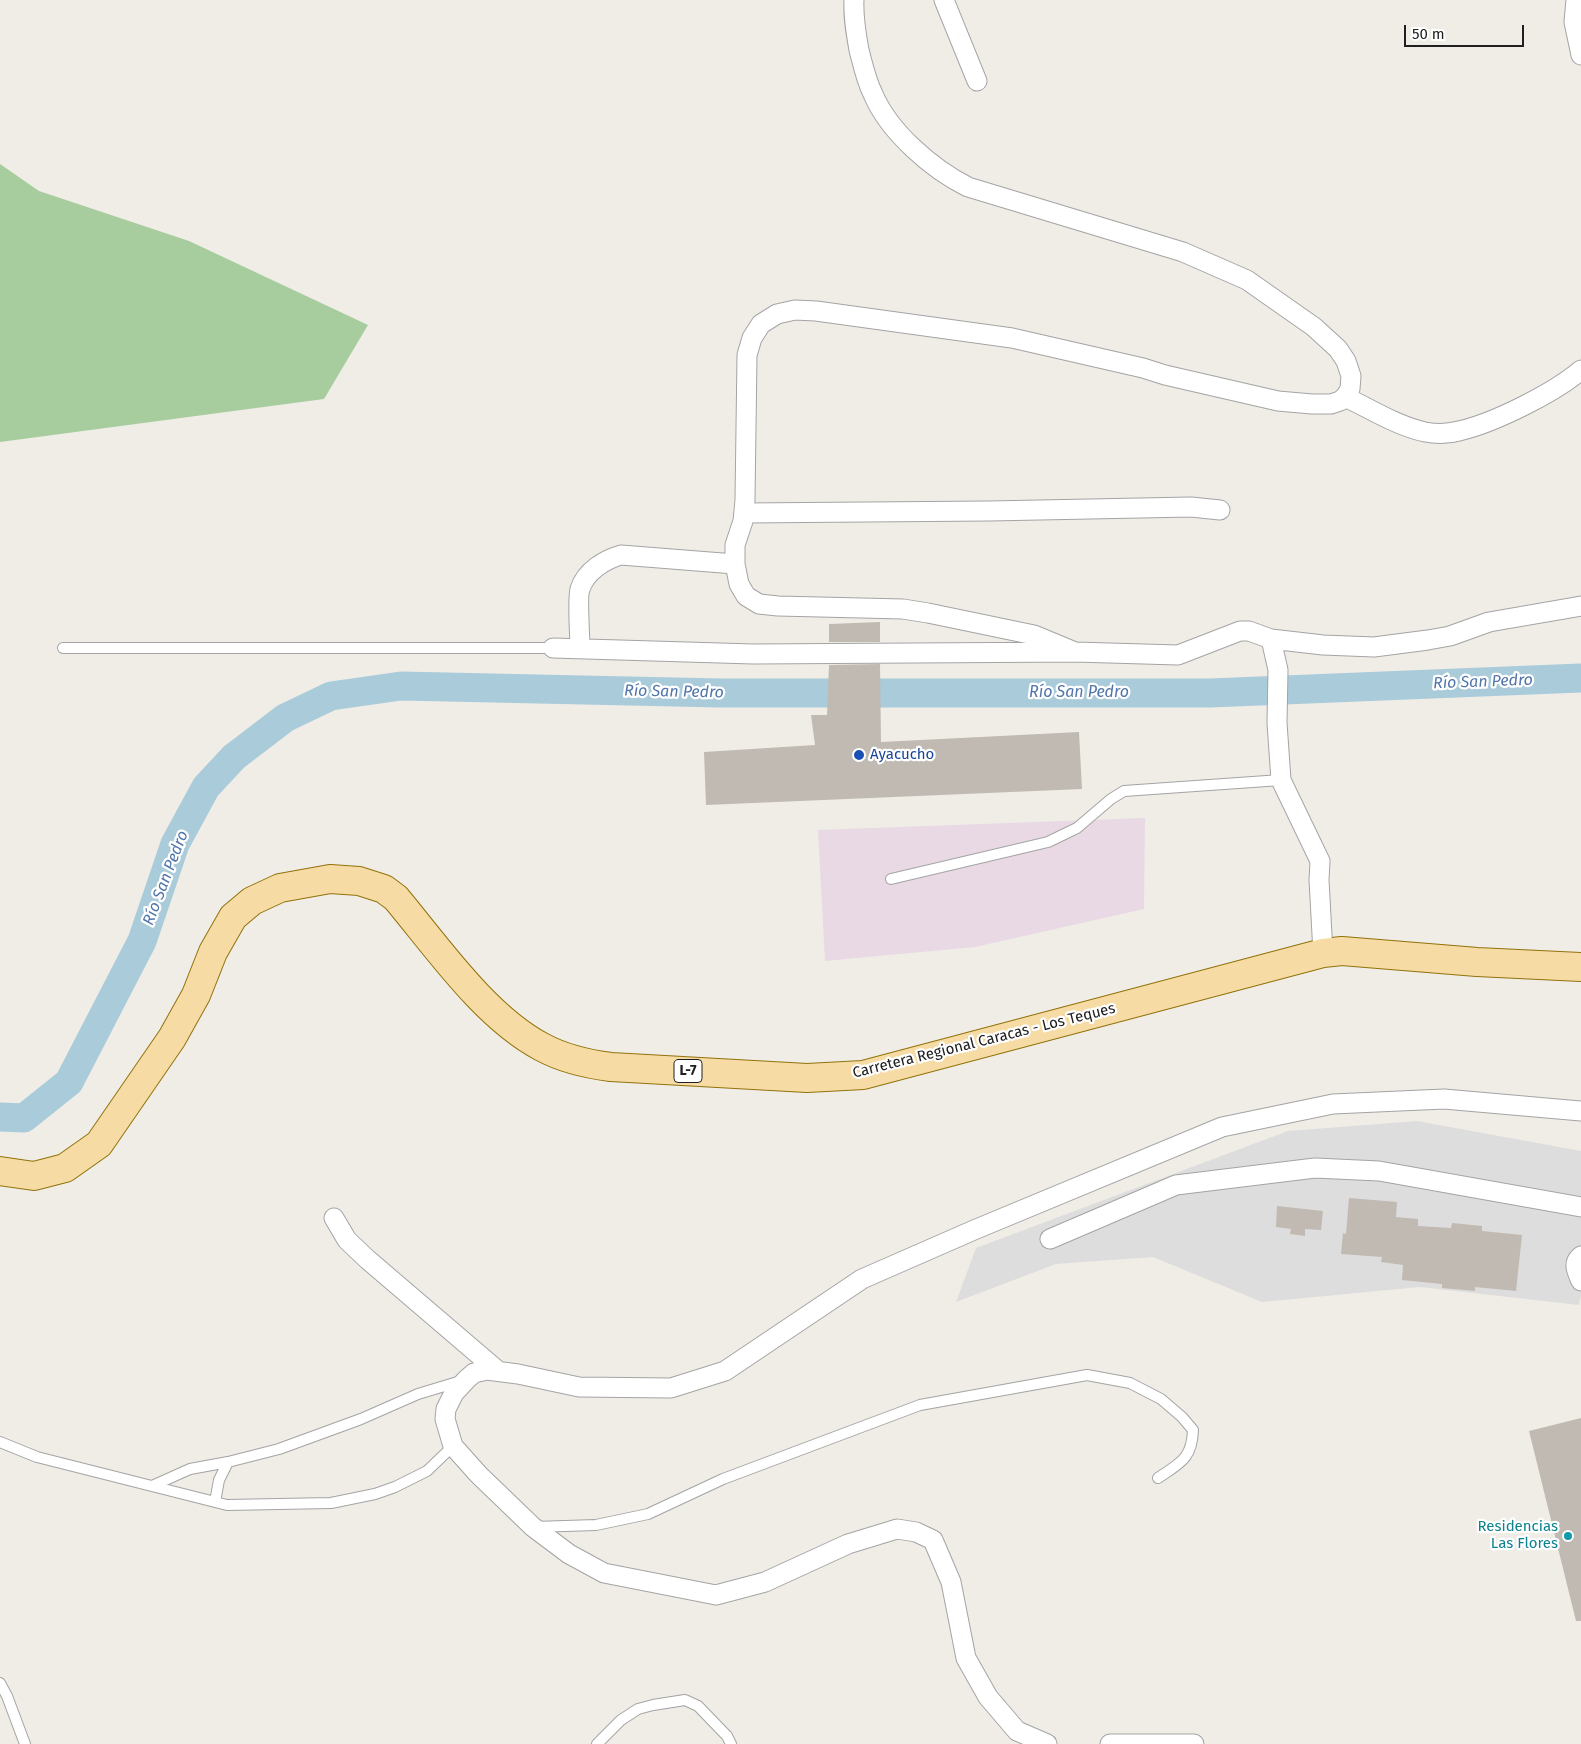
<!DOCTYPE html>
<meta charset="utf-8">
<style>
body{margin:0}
#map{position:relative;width:1581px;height:1744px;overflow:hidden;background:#f0ede7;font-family:"Fira Sans",sans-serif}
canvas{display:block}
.scale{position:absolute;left:1404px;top:25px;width:120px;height:22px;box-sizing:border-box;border:2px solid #202020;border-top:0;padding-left:6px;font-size:15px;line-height:18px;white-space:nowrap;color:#202020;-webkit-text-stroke:4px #fff;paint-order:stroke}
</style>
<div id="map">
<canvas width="1581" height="1744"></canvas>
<div class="scale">50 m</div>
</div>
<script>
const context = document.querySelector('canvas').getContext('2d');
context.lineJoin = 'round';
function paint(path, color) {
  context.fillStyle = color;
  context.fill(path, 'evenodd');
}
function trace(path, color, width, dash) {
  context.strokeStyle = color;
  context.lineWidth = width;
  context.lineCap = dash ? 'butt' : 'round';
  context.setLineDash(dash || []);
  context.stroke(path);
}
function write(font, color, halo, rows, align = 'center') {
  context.font = font + ' "Fira Sans",sans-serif';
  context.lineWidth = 4.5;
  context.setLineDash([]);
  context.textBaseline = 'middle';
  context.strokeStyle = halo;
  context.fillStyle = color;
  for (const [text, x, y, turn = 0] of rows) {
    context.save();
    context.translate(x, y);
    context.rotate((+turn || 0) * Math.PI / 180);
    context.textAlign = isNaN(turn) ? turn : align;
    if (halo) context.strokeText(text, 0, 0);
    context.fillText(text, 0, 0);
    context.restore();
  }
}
const residential = new Path2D(`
 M1417 1121 1581 1151V1296L1579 1305 1420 1287 1262 1302 1153 1257 1056 1264 956 1302 976 1248 1288 1131Z`);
const industrial = new Path2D(`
 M1145 818 1144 909 975 947 825 961 818 830Z`);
const forest = new Path2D(`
 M0 164 39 191 189 241 368 325 324 399 0 442Z`);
const river = new Path2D(`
 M0 1117 24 1118 69 1082 142 941 175 844 206 787 234 757 285 718 331 696 401 686 721 693H1210L1581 678`);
const building = new Path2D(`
 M880 622V642H829V624Z
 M880 664 881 742 1079 732 1082 789 706 805 704 752 815 745 811 715H827L829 665Z
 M1349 1198 1397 1202 1396 1217 1418 1219V1226L1451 1228 1452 1223 1482 1226V1231L1522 1235 1516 1291 1475 1287V1291L1442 1288V1284L1402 1280 1403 1265 1381 1262 1382 1257 1341 1254 1343 1233 1346 1234Z
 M1277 1206 1323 1211 1321 1230 1305 1229V1236L1290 1234 1291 1229 1276 1227Z
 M1581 1418V1621H1576L1529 1431Z`);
const lane = new Path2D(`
 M63 648H553
 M891 879 1048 842 1077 828 1111 799 1124 791 1281 780
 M0 1442 37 1457 227 1505 331 1503 375 1494 395 1487 427 1471 453 1446
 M152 1486 190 1469 228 1462 279 1449 361 1419 418 1394 461 1381
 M215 1502 219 1480 228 1462
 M534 1527 596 1525 648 1514 723 1479 920 1405 1087 1375 1130 1383 1161 1399 1182 1417 1193 1430C1192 1459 1180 1463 1158 1478
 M0 1683 7 1696 25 1744
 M597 1744 621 1720 638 1709 653 1705 685 1700 698 1706 727 1736 731 1744`);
const street = new Path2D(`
 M854 0C853 17 856 33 859 50 863 65 866 80 873 94 889 132 932 169 968 187L1183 252 1247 280 1314 327 1338 349 1346 361 1351 376 1350 389 1345 397 1340 401 1331 404H1312L1278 401 1165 375 1143 368 1012 338 816 311 795 310 777 314 761 324 752 338 747 355 745 500 743 521 735 545V564L739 584 746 596 759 604 778 606 903 609 928 613 1034 635 1075 652
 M944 0 977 81
 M1576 0 1574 22 1581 55
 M1345 397C1371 409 1397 426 1425 432 1436 434 1448 434 1459 431 1494 423 1554 393 1581 370
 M744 513 989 511 1191 507 1220 510
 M1271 639 1278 670 1277 723 1281 780 1320 861 1319 880 1323 953
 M553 648 753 654 1075 652 1178 655 1240 631H1249L1271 639 1323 645 1374 647 1428 640 1450 636 1489 622 1581 606
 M580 648C580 637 577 597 580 589 586 571 604 560 621 555L735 564
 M334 1218 347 1240 367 1259 498 1371
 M1050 1239 1176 1185 1315 1168 1379 1171 1581 1207
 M1581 1256C1572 1263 1577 1272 1581 1281
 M1047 1744 1017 1731 988 1697 966 1658 951 1582 933 1540 916 1532 897 1529 848 1544 765 1582 716 1595 604 1573 569 1554 533 1527 479 1475 453 1446 445 1419 446 1409 454 1393 467 1379 474 1373 487 1370 518 1374 579 1387 671 1388 725 1371 862 1279 974 1230 1222 1127 1333 1104 1444 1099 1581 1111
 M1110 1744H1194`);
const primary = new Path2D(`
 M0 1171 34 1176 65 1168 99 1144 172 1038 196 995 213 952 233 917 252 901 280 888 330 879 359 881 384 889 396 898C437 947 485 1017 542 1047 564 1059 587 1064 611 1067L807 1078 863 1075 1323 953 1342 951 1477 962 1581 967`);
const markers = [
 [859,755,6,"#1a4fb4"],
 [1568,1536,5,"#0f9aa8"]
];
const shields = [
 [688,1071,28]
];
const shieldNames = [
 ["L-7",688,1071]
];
const transitNames = [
 ["Ayacucho",870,755]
];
const streetNames = [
 ["Carretera Regional Caracas - Los Teques",984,1041,-14]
];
const cultureNames = [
 ["Residencias",1558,1527],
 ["Las Flores",1558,1544]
];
const waterNames = [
 ["Río San Pedro",1483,682,-2],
 ["Río San Pedro",674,692,1],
 ["Río San Pedro",1079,693],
 ["Río San Pedro",166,878,-69]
];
paint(residential, '#dedddd');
paint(industrial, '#e8d9e4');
paint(forest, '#a7cc9e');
trace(river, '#aacbda', 29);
paint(building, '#c0bab3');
trace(lane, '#a4a4a4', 12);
trace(street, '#a4a4a4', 21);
trace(primary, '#91720a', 30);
trace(lane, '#fff', 10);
trace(street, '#fff', 19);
trace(primary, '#f6dba5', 28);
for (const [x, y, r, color] of markers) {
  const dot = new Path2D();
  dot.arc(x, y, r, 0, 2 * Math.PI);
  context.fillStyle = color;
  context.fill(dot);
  trace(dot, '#fff', 2);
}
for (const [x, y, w] of shields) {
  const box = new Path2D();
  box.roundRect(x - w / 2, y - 11.5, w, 23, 4);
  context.fillStyle = '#fff';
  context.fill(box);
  trace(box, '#202020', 1);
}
write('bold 14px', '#202020', null, shieldNames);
write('15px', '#164399', '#fff', transitNames, 'left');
write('15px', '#202020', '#fff', streetNames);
write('15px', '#0d838f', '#fff', cultureNames, 'right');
write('italic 16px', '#5175aa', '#fff', waterNames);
</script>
